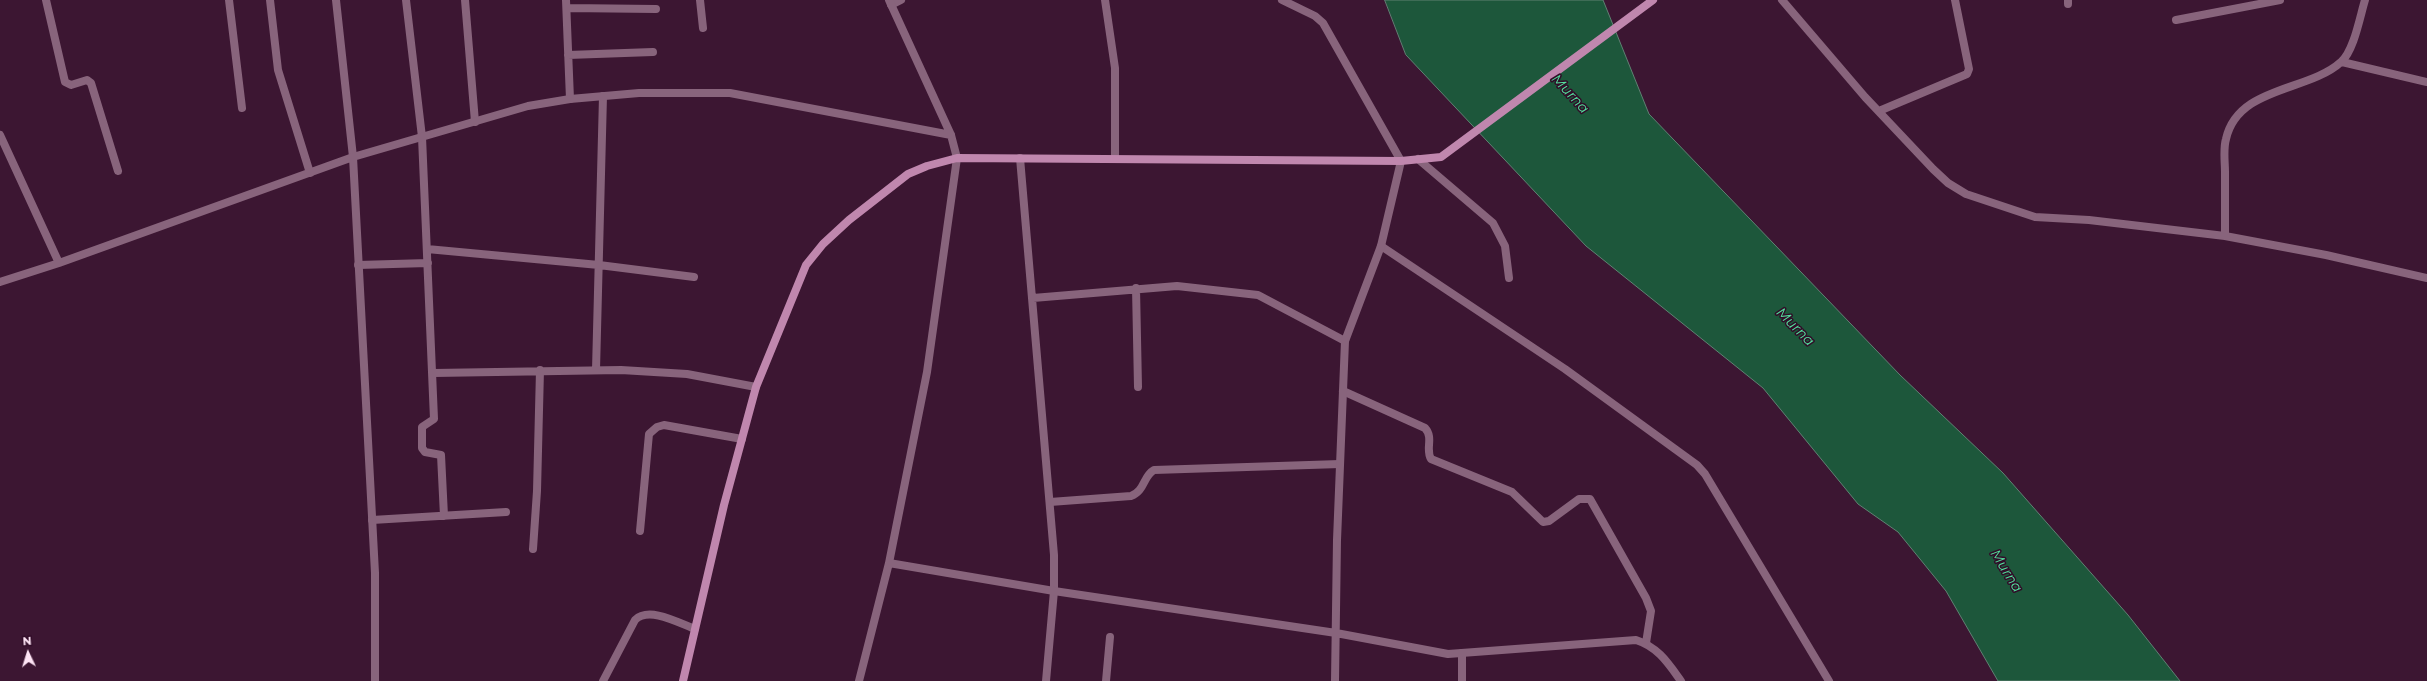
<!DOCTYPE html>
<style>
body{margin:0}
#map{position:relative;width:2427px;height:681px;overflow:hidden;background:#3c1632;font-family:Montserrat,sans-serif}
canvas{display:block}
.north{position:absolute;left:8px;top:633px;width:40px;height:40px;-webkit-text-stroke:3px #310c28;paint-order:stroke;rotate:356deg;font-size:11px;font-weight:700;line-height:16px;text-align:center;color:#fee4f5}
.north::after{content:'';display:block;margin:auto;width:14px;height:18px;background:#fee4f5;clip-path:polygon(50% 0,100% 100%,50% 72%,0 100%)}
</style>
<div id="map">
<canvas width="2427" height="681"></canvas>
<div class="north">N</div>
</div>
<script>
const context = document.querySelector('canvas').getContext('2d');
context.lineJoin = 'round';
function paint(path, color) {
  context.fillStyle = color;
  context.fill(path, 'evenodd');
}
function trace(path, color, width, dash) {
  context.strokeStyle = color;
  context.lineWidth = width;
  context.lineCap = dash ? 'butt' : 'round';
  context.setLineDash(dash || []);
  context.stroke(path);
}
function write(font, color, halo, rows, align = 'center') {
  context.font = font + ' Montserrat,sans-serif';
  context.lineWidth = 3;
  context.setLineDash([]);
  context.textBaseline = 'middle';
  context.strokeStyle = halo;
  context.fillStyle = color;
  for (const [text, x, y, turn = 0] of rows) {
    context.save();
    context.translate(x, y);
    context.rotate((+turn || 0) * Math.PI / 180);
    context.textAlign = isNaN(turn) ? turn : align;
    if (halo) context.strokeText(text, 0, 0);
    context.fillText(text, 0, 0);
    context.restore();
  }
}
const water = new Path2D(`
 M1385 0H1603L1649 114 1900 375 2003 473 2128 615 2180 681H1998L1946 591 1898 532 1858 504 1763 388 1586 246 1406 55Z`);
const service = new Path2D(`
 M1418 159 1493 223 1505 246 1509 278`);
const minor = new Path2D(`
 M46 0 65 82 71 85 87 80 91 83 118 171
 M229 0 242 108
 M270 0 278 70 310 173
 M336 0 353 157
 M406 0 422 137 434 419 422 427V448L425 452 441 455 444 516
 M465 0 475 122
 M566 0 570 99
 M700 0 703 28
 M1105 0 1115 68V159
 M1282 0 1315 16 1323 23 1401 161
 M1782 0 1865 97 1933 169 1948 183 1966 194 2035 217 2089 220 2225 236 2326 255 2427 278
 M2068 0V4
 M891 5 901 0
 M567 8 656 9
 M2176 20 2280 0
 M568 55 653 52
 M2342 62 2427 82
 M1879 111 1967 74 1969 69 1955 0
 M1020 158 1054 555V591L1046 681
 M2225 236C2225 215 2225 193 2225 172 2225 162 2223 149 2226 139 2238 86 2308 92 2341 62 2354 51 2360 16 2365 0
 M1381 246 1565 369 1697 465 1705 474 1829 681
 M427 249 599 265 694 277
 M358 265 428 263
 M1136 288 1138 387
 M1033 298 1177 286 1258 295 1345 341
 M596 370 603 96
 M434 373 621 370 687 374 756 387
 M1343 391 1425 428C1434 438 1425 449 1431 459L1512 492 1543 522 1549 521 1579 499H1590L1646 598 1651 611 1646 643
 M1050 502 1131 496C1145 491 1143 476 1154 470L1340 464
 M372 520 506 512
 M640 531 649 434 657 427 664 425 742 439
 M533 549 537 491 540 370
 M1462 653V681
 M603 681 635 620C649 606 679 623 695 629
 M1106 681 1110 637`);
const tertiary = new Path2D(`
 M0 135 59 263 353 157 528 106 570 99 639 93H730L951 135
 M353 157 375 573V681
 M0 282 59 263
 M889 563 1054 591 1336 633 1448 654 1636 640C1658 647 1668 663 1681 681
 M859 681 889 563 927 372 957 158 951 135 889 0
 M1335 681 1337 540 1345 341 1381 246 1401 161`);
const secondary = new Path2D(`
 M683 681 724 505 756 387 806 265 823 244 849 220 908 174 927 166 957 158 1401 161 1441 157 1653 0`);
const waterNames = [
 ["Murna",1570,94,47],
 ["Murna",1795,327,45],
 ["Murna",2006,571,58]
];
paint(water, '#1d573b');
trace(water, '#608173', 1);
trace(service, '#88647c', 8);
trace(minor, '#88647c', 8);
trace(tertiary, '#88647c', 8);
trace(secondary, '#c087ae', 8);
write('italic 14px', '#53e29d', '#310c28', waterNames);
</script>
